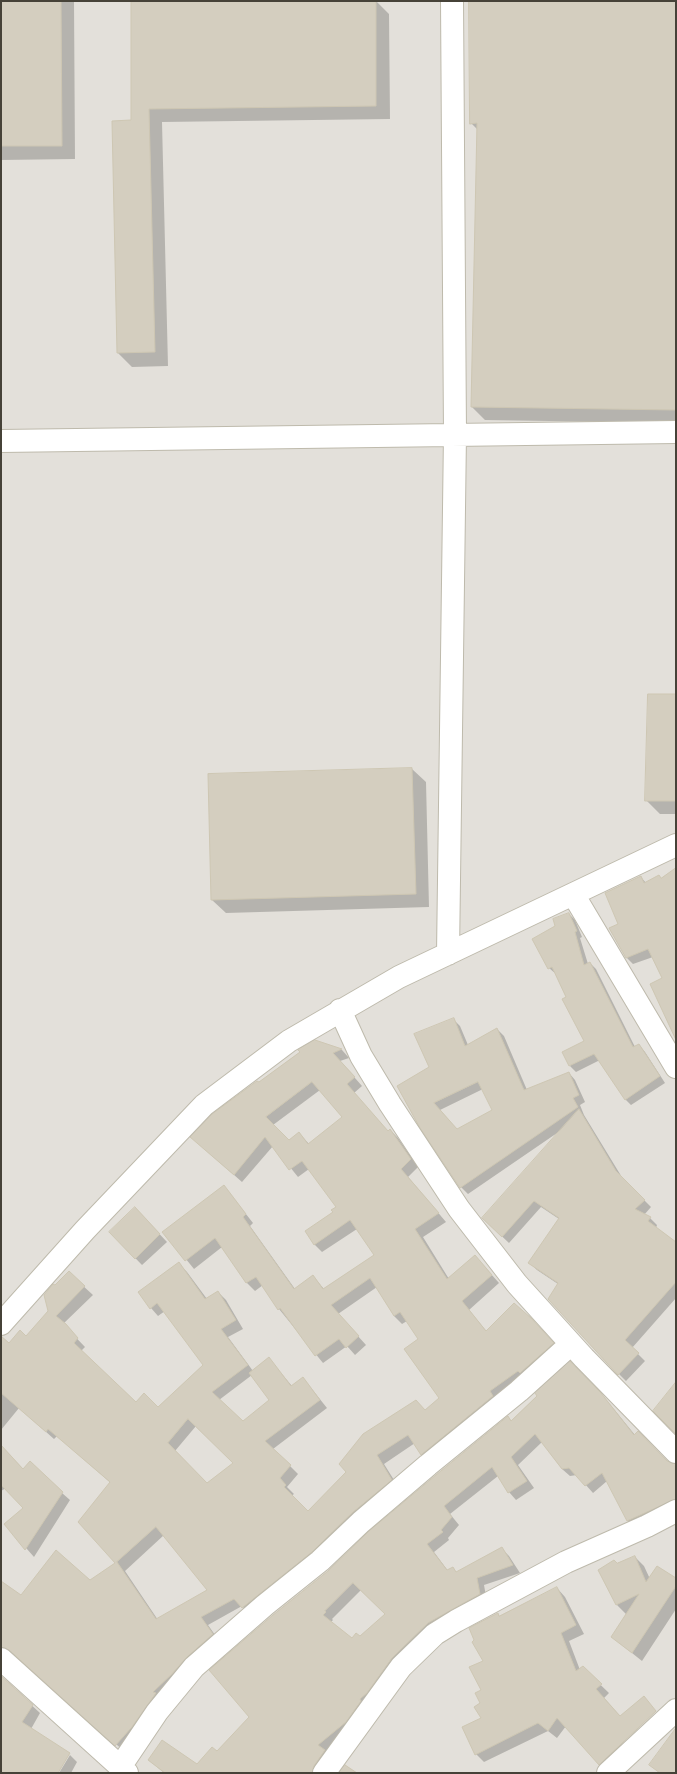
<!DOCTYPE html>
<style>
body{margin:0}
#map{position:relative;width:677px;height:1774px;overflow:hidden;background:#f3f1e9;font-family:Helvetica,sans-serif}
canvas{display:block}
.frame{position:absolute;inset:0;border:2px solid #464238;pointer-events:none}
</style>
<div id="map">
<canvas width="677" height="1774"></canvas>
<div class="frame"></div>
</div>
<script>
const context = document.querySelector('canvas').getContext('2d');
context.lineJoin = 'round';
function paint(path, color) {
  context.fillStyle = color;
  context.fill(path, 'evenodd');
}
function trace(path, color, width, dash) {
  context.strokeStyle = color;
  context.lineWidth = width;
  context.lineCap = dash ? 'butt' : 'round';
  context.setLineDash(dash || []);
  context.stroke(path);
}
const industrial = new Path2D(`
 M1 1H676V1773H1Z`);
const shadow = new Path2D(`
 M1 1H74L75 159 1 160Z
 M376 1 389 14 390 119 162 122 168 366 132 367 118 353 113 121H132V3Z
 M470 1H676V423L485 420 472 407 478 130 471 123Z
 M676 695V814H660L646 800Z
 M412 769 426 782 429 907 226 913 212 900Z
 M676 869 663 979 653 957 633 964 627 958 619 924 641 877 646 883 662 879Z
 M569 914 575 920 582 937 580 938 588 964 590 963 596 969 635 1047 639 1045 645 1052 665 1083 631 1105 625 1099 600 1060 576 1072 570 1066 586 1041 556 974 549 968 556 926Z
 M453 1019 460 1026 468 1045 497 1029 504 1036 527 1090 569 1073 575 1080 585 1102 580 1105 584 1115 623 1179 651 1207 644 1215 650 1218 657 1225 656 1228 676 1243V1298L632 1348 645 1361 626 1381 619 1374 558 1284 537 1270 530 1263 559 1219 541 1207 509 1243 490 1225 560 1131 468 1194 461 1187 421 1127 430 1068ZM483 1089 493 1110 457 1130 440 1110Z
 M315 1041 342 1050 349 1058 340 1061 362 1086 354 1093 388 1132 390 1130 398 1138 418 1167 408 1177 446 1222 423 1237 449 1279 483 1265 499 1283 469 1310 487 1332 539 1328 561 1351 429 1462 421 1454 415 1443 384 1464 399 1488 251 1615 242 1606 208 1625 220 1642 125 1752 18 1657 13 1654 6 1655 1 1658V1582L21 1596 90 1581 117 1563 111 1483 57 1436 54 1439 19 1408 1 1430V1351L9 1345 27 1337 49 1311 55 1286 69 1273 93 1295 63 1324 85 1347 81 1351 136 1403 158 1408 204 1365 165 1311 158 1316 151 1308 179 1264 187 1272 207 1299 218 1292 226 1300 243 1329 228 1337 253 1371 269 1359 292 1386 303 1378 327 1408 273 1449 298 1474 287 1487 294 1494 291 1496 308 1512 441 1398 419 1339 407 1321 402 1324 394 1316 377 1287 338 1314 366 1345 355 1355 347 1346 323 1363 279 1309 263 1285 255 1291 247 1283 222 1247 194 1269 164 1232 224 1186 253 1223 250 1226 295 1289 313 1276 324 1289 376 1256 357 1229 322 1252 314 1244 337 1207 309 1169 298 1177 273 1146 242 1182 200 1145 259 1083ZM320 1090 344 1117 310 1145 299 1133 289 1141 273 1125ZM252 1375 271 1400 243 1423 219 1400ZM196 1426 234 1463 207 1484 175 1451ZM164 1535 208 1590 158 1620 125 1571Z
 M135 1208 167 1242 142 1265 110 1232Z
 M570 1363 608 1402 635 1435 667 1462 676 1465V1509L635 1528 628 1521 607 1481 593 1493 577 1475 570 1476 562 1469 542 1442 518 1465 534 1488 516 1500 509 1492 498 1476 450 1514 459 1525 448 1538 449 1540 434 1552 448 1571 453 1569 457 1573 501 1548 509 1556 520 1573 484 1585 487 1602 434 1632 323 1773H164L149 1760 197 1765 217 1752 250 1717 329 1571 508 1418 512 1421ZM361 1590 386 1614 360 1637 352 1639 331 1622 333 1620 332 1619Z
 M1 1446 24 1470 62 1493 70 1500 34 1557 5 1524 24 1508 6 1488 1 1491Z
 M635 1557 644 1566 650 1579H676V1609L642 1661 612 1637 627 1615 617 1605 599 1570Z
 M557 1588 565 1597 584 1634 569 1641 580 1670 583 1668 609 1693 604 1698 632 1730 604 1769 566 1726 557 1738 548 1731 484 1762 476 1754 483 1719 482 1691 485 1661 498 1614 500 1617Z
 M1 1677 40 1713 31 1729 69 1754 57 1773H1Z
 M70 1755 77 1762 71 1773H59Z`);
const building = new Path2D(`
 M1 1H61L62 146H1Z
 M242 1H376V106L149 109 155 352 117 353 112 121 131 120V2Z
 M469 1H676V410L471 407 477 123 470 124Z
 M648 694H676V801H645Z
 M412 768 416 894 211 900 208 774Z
 M676 868V1040L650 984 662 978 648 949 626 958 609 928 618 924 605 893 641 876 644 883 659 875 661 878Z
 M569 913 577 931 575 932 584 965 590 962 633 1047 639 1044 660 1076 625 1100 594 1054 569 1066 562 1052 584 1041 562 999 566 997 552 967 548 969 532 939 555 926 553 919Z
 M454 1018 465 1046 497 1028 524 1090 569 1072 579 1095 573 1098 578 1107 460 1188 420 1128 397 1086 429 1067 414 1034ZM478 1082 492 1110 457 1129 434 1103Z
 M315 1040 342 1049 333 1053 355 1077 347 1084 388 1131 390 1129 411 1159 401 1169 439 1213 415 1229 447 1279 475 1255 492 1275 462 1301 486 1331 514 1303 531 1318 554 1343 520 1373 518 1371 490 1391 493 1396 421 1455 408 1435 377 1455 392 1480 352 1513 312 1552 242 1608 234 1599 201 1617 213 1634 186 1658 172 1674 153 1692 156 1693 132 1727 115 1746 9 1650 1 1647V1581L21 1595 56 1550 90 1580 115 1563 78 1522 110 1482 48 1429 46 1432 1 1393V1336L9 1343 20 1330 26 1336 48 1311 44 1295 53 1284 55 1285 69 1271 85 1286 56 1316 66 1324 78 1338 74 1343 136 1402 144 1393 158 1407 203 1365 157 1303 150 1309 138 1292 179 1262 205 1299 218 1291 236 1320 221 1329 248 1365 212 1392 243 1421 269 1400 249 1373 269 1357 291 1386 303 1377 320 1400 265 1441 291 1465 280 1478 286 1485 284 1487 308 1511 346 1472 339 1464 363 1434 416 1400 425 1410 439 1398 404 1349 418 1339 400 1312 394 1316 370 1278 331 1305 359 1336 346 1348 339 1339 315 1356 280 1308 278 1310 256 1277 246 1283 215 1238 185 1261 162 1232 224 1185 246 1214 243 1217 294 1289 313 1275 323 1289 374 1255 350 1220 314 1245 305 1231 333 1212 331 1210 336 1207 302 1161 289 1170 265 1137 234 1175 190 1137 212 1114 257 1081 259 1082 300 1052 298 1050ZM312 1082 342 1117 308 1144 299 1132 289 1140 266 1117ZM188 1419 233 1463 207 1483 168 1443ZM156 1527 207 1590 156 1619 117 1562Z
 M579 1109 616 1171 645 1200 635 1209 651 1217 648 1221 676 1242V1282L625 1340 639 1353 618 1375 548 1299 558 1283 528 1263 559 1218 534 1201 502 1237 482 1218Z
 M135 1207 160 1234 135 1259 109 1232Z
 M570 1361 601 1393 634 1435 638 1431 667 1461 676 1464V1499L627 1521 602 1473 585 1486 569 1468 562 1469 535 1434 511 1457 527 1481 508 1493 492 1467 444 1506 452 1517 441 1530 443 1532 427 1544 447 1570 453 1567 456 1572 502 1547 513 1565 477 1578 480 1594 428 1623 392 1658 367 1693 360 1699 361 1701 346 1722 318 1745 325 1750 314 1766 312 1773H165L148 1760 162 1740 197 1764 212 1747 217 1751 249 1717 209 1670 273 1615 328 1571 369 1531 436 1475 508 1416 511 1421 537 1396 535 1393ZM353 1583 385 1614 360 1636 356 1633 352 1638 323 1615 326 1612 325 1611Z
 M676 1382V1434L653 1411Z
 M1 1445 23 1469 30 1461 63 1492 25 1550 4 1524 23 1508 1 1485Z
 M635 1556 646 1582 657 1566 676 1578V1586L632 1653 611 1637 639 1594 616 1605 598 1570 614 1560 617 1563Z
 M557 1587 576 1625 561 1633 576 1671 583 1666 602 1684 596 1689 620 1716 644 1696 656 1711 599 1765 557 1718 548 1731 538 1723 475 1755 462 1727 481 1718 474 1707 480 1703 475 1693 481 1690 469 1667 483 1661 472 1642 474 1640 469 1628 498 1613 499 1616Z
 M1 1676 33 1705 22 1722 70 1753 58 1773H1Z
 M676 1728V1773H660L649 1765Z
 M345 1765 357 1773H339Z`);
const street = new Path2D(`
 M1 441 676 432
 M573 894 676 1067
 M448 954 455 434 452 1
 M340 1010 361 1056 390 1104 459 1209 517 1284 584 1358 676 1452
 M1 1324 85 1230 204 1105 289 1041 399 977 676 845
 M1 1659 127 1773
 M120 1767 157 1712 194 1667 265 1605 320 1561 361 1522 428 1465 519 1391 571 1344
 M324 1773 401 1667 435 1634 456 1621 566 1562 647 1526 676 1511
 M608 1773 676 1710`);
paint(industrial, '#e3e0da');
paint(shadow, '#0003');
paint(building, '#d4cebf');
trace(building, '#cec7b3', 1);
trace(street, '#bebaac', 24);
trace(street, '#fff', 22);
</script>
